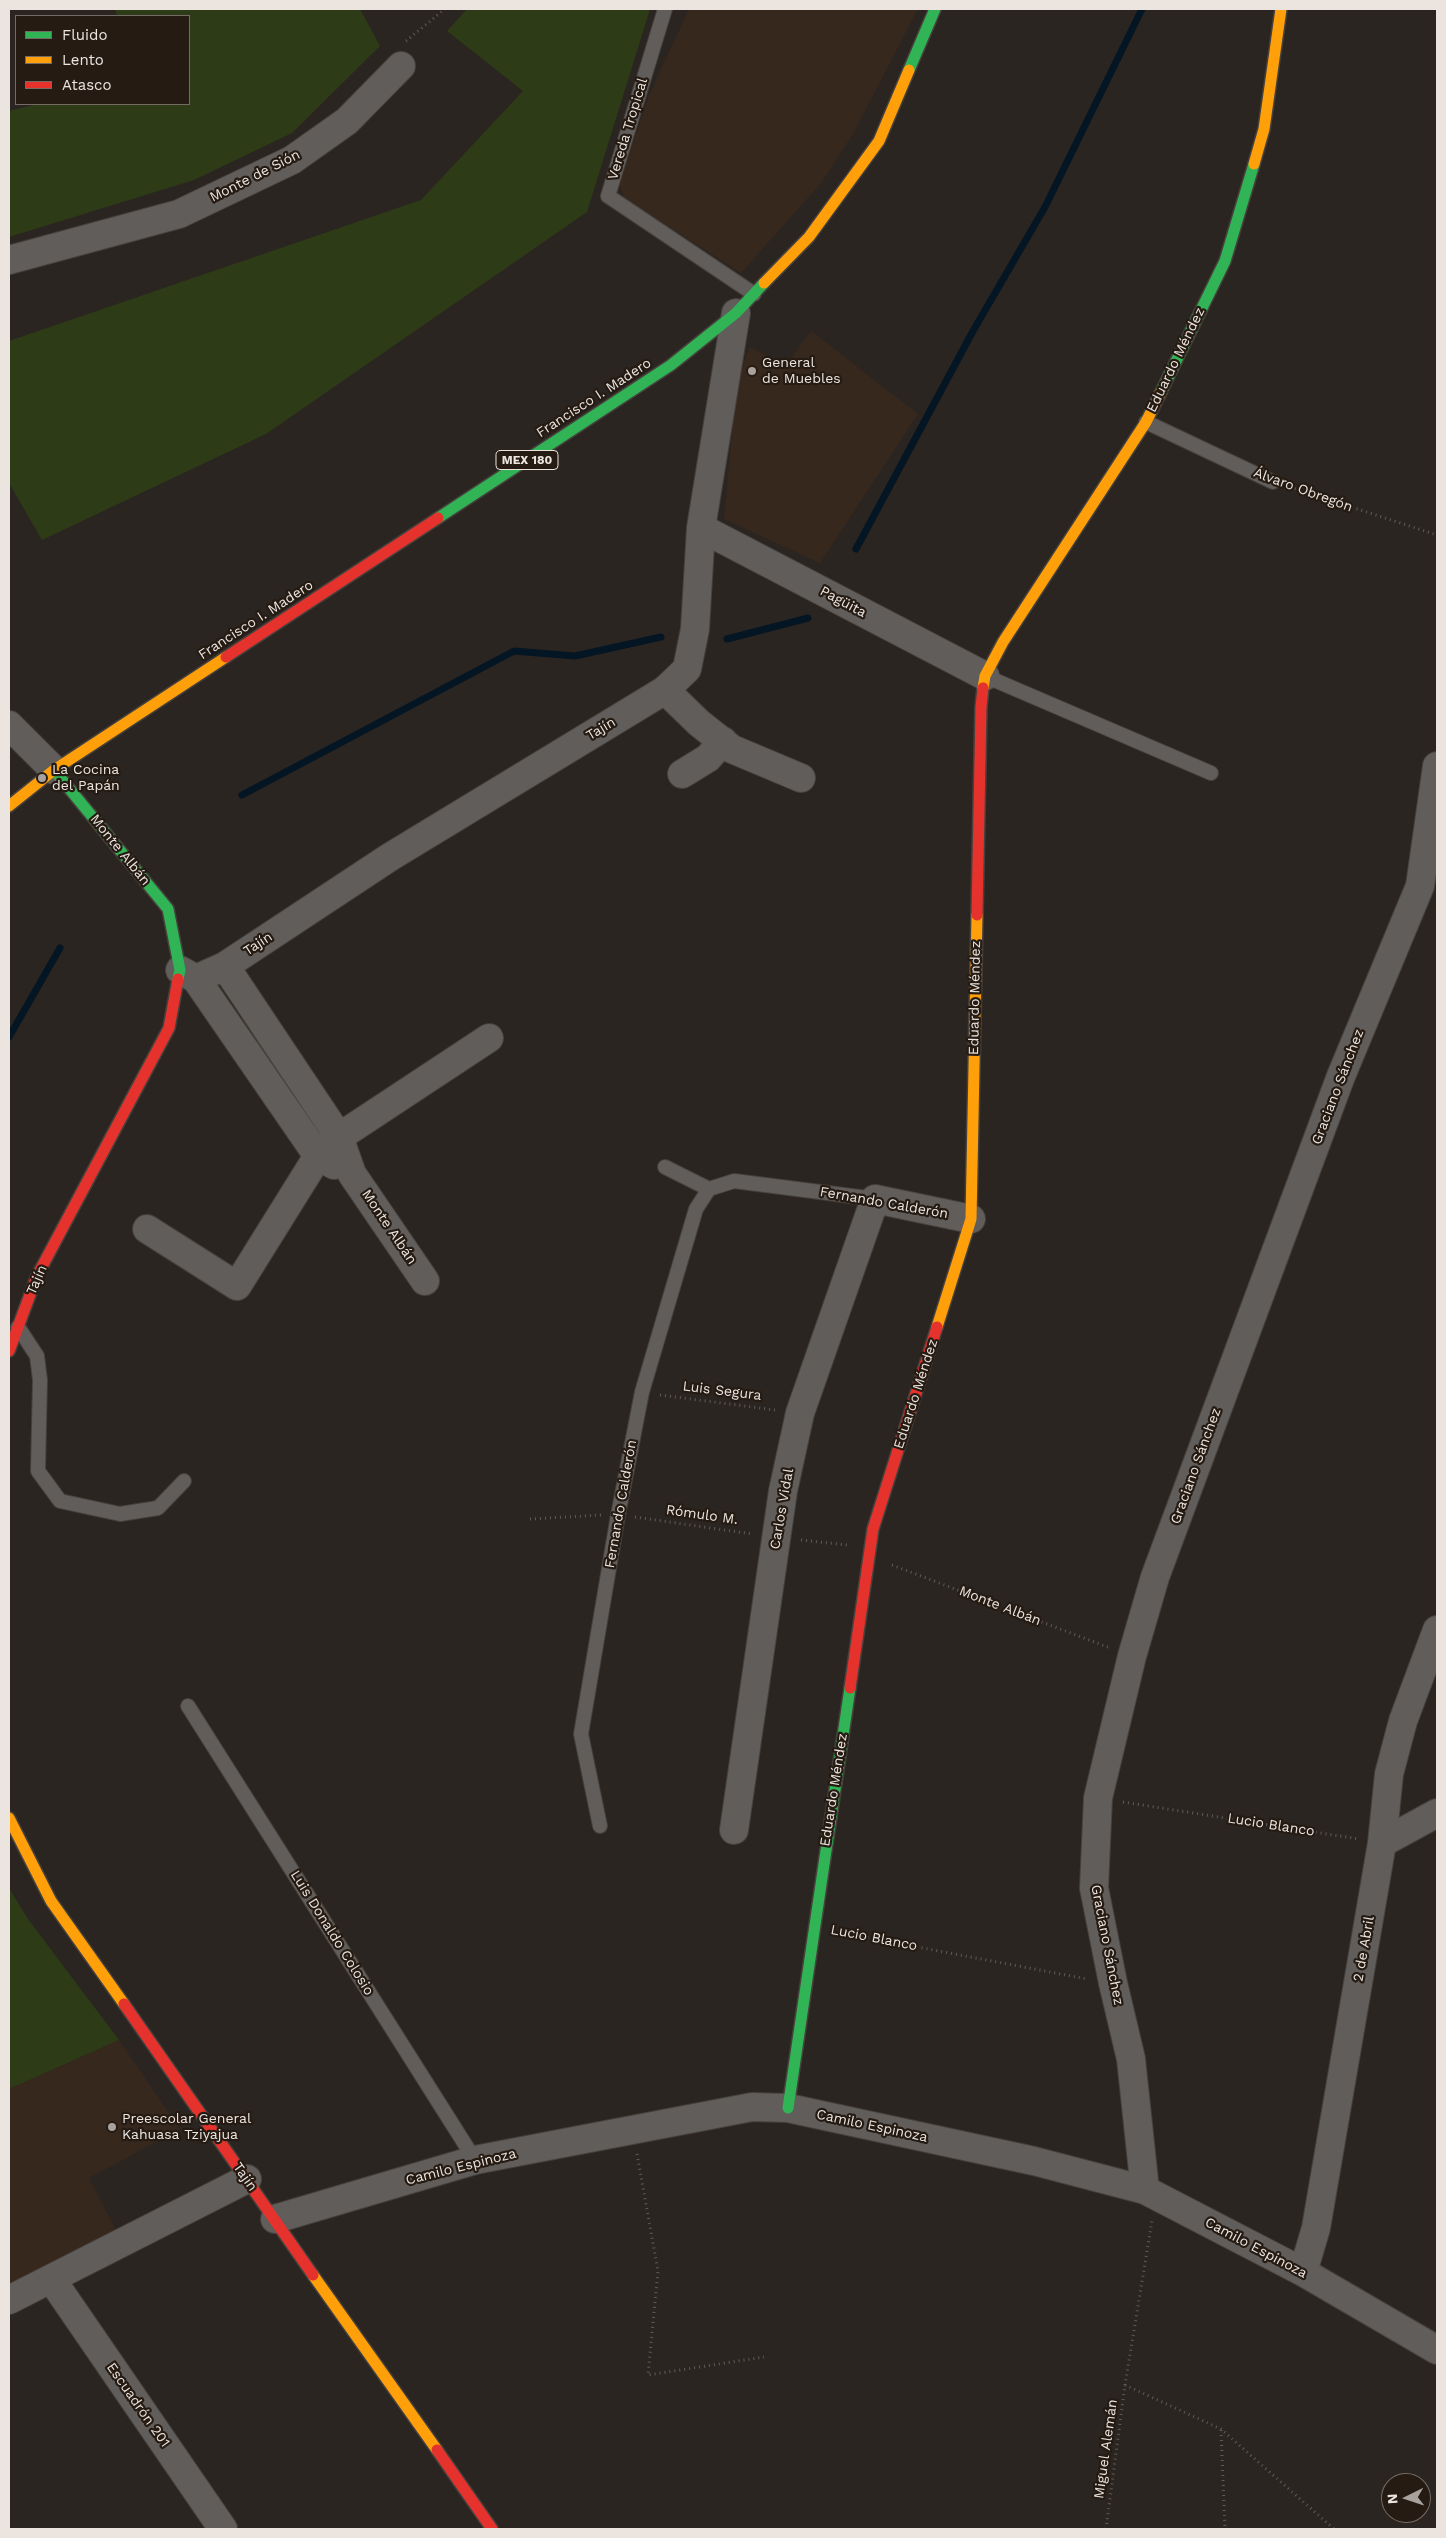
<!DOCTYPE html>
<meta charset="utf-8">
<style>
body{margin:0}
#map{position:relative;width:1446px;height:2538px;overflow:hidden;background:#2b2521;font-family:"Work Sans",sans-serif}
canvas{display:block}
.frame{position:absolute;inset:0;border:10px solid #ebe4df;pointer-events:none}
.legend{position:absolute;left:15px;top:15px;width:175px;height:90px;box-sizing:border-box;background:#251b13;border:1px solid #746b65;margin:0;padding:6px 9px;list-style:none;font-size:15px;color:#ebe4df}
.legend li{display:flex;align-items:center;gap:10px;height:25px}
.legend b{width:25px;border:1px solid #746b65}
.north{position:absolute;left:1381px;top:2473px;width:50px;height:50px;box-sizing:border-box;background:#251b13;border:1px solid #746b65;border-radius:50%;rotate:266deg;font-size:14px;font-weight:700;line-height:20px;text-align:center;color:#ebe4df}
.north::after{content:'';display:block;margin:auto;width:18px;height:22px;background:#a8a19c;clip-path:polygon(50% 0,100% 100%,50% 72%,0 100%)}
</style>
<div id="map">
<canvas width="1446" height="2538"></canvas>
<div class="frame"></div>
<ul class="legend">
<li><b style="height:6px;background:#30b455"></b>Fluido</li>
<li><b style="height:6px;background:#ff9f0a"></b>Lento</li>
<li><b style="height:6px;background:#e5322d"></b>Atasco</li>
</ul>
<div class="north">N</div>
</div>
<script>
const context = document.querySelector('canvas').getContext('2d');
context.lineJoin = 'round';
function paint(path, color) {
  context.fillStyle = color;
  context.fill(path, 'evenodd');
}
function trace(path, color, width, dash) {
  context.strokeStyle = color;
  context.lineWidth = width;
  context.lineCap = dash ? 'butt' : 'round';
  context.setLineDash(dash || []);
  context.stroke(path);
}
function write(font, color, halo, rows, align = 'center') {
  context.font = font + ' "Work Sans",sans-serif';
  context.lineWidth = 4.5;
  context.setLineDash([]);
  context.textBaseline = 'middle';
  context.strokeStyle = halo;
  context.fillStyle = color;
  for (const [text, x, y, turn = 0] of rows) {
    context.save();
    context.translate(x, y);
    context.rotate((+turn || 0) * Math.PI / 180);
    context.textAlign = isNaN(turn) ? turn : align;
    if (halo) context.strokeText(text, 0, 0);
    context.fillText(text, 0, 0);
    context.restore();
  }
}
const built = new Path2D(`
 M689 9H918L854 132 822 182 741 273 626 199 619 186 650 93Z
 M811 331 918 414 820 563 724 519 737 380 750 347 785 366Z
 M119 2040 180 2129 89 2178 117 2232 9 2284V2089Z`);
const green = new Path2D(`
 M115 9H360L380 46 292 133 194 180 9 237V111L38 104H189V16H117Z
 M467 9H650L587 212 266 434 42 540 9 483V341L421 200 523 91 447 31Z
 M9 1888 28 1919 119 2040 9 2089Z`);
const stream = new Path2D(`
 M856 549 973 331 1045 207 1142 9
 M727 639 808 618
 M242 795 514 651 575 656 661 637
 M9 1037 60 948`);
const path = new Path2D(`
 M406 41 445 9
 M1290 487 1437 535
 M660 1395 775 1410
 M635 1517 752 1534
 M530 1519 601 1515
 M801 1540 847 1545
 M892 1565 1110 1648
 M1123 1802 1359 1839
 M838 1932 1087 1979
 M637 2154 658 2271 648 2375 764 2357
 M1125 2385 1221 2429 1334 2529
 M1221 2430 1225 2529
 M1106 2529 1125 2385 1152 2221`);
const lane = new Path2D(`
 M665 9 608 196 754 294
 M1146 422 1273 482
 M985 676 1211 773
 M665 1167 709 1189
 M18 1327 37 1356 40 1380 38 1471 60 1501 120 1514 158 1508 184 1481
 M188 1706 475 2160
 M600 1826 581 1734 618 1515 642 1392 696 1209 709 1189 734 1181 875 1199`);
const street = new Path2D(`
 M9 260 179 214 292 160 347 121 401 66
 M701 528 985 676
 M665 690 699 723 732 749 801 778
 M9 725 54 770
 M682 774 708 758 723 741
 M225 966 339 1137 352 1174 425 1281
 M180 970 196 979 225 966 390 857 665 690 687 669 695 629 701 528 736 313
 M196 979 318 1156 334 1165
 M147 1229 237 1286 318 1156 339 1137 489 1038
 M734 1830 783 1491 800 1413 875 1199 971 1219
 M1382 1843 1437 1813
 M1145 2190 1131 2059 1113 1983 1094 1888 1098 1798 1132 1656 1155 1577 1341 1076 1420 886 1437 766
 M275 2219 475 2160 752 2107 788 2108 1034 2161 1145 2190 1303 2272 1437 2350
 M1303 2272 1316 2228 1382 1843 1389 1774 1403 1721 1437 1630
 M52 2280 223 2529
 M9 2300 247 2179`);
const fast = new Path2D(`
 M909 70 935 9
 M1161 392 1225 261 1254 164
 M438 518 671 365 736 313 764 283
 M54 770 168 909 180 970 178 979
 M788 2108 850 1688`);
const slow = new Path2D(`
 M1254 164 1264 129 1281 9
 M764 283 809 237 879 141 909 70
 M983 688 985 676 1003 642 1146 422 1161 392
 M9 806 54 770 226 657
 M937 1327 971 1219 977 915
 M9 1818 51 1901 124 2004
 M313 2275 437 2450`);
const jam = new Path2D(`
 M226 657 438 518
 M977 915 981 707 983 688
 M9 1351 37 1276 169 1028 178 979
 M850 1688 873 1529 937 1327
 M124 2004 313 2275
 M437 2450 492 2529`);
const markers = [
 [752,371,5,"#a8a19c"],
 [42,778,5,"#a8a19c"],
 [112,2127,5,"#a8a19c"]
];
const shields = [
 [527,460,62]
];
const shieldNames = [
 ["MEX 180",527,460]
];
const streetNames = [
 ["Vereda Tropical",628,129,-73],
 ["Monte de Sión",255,176,-27],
 ["Eduardo Méndez",1176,360,-64],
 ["Francisco I. Madero",594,398,-33],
 ["Álvaro Obregón",1303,490,20],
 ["Pagüita",843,602,28],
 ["Francisco I. Madero",256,620,-33],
 ["Tajín",601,729,-31],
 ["Monte Albán",120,850,51],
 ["Tajín",258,944,-33],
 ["Eduardo Méndez",975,998,-89],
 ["Graciano Sánchez",1338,1087,-69],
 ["Fernando Calderón",884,1203,10],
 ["Monte Albán",389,1227,56],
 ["Tajín",37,1280,-66],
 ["Luis Segura",722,1391,7],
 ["Eduardo Méndez",916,1394,-72],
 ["Graciano Sánchez",1196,1466,-70],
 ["Fernando Calderón",621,1504,-80],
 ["Carlos Vidal",782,1509,-80],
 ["Rómulo M.",702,1515,8],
 ["Monte Albán",1000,1606,21],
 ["Eduardo Méndez",834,1790,-81],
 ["Lucio Blanco",1271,1825,9],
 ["Luis Donaldo Colosio",332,1933,58],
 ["Lucio Blanco",874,1938,11],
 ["Graciano Sánchez",1107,1945,79],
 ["2 de Abril",1364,1949,-80],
 ["Camilo Espinoza",872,2126,12],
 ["Camilo Espinoza",461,2167,-14],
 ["Tajín",245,2177,55],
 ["Camilo Espinoza",1256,2248,28],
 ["Escuadrón 201",138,2405,55],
 ["Miguel Alemán",1106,2449,-82]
];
const poiNames = [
 ["General",762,363],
 ["de Muebles",762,379],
 ["La Cocina",52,770],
 ["del Papán",52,786],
 ["Preescolar General",122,2119],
 ["Kahuasa Tziyajua",122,2135]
];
paint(built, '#37281e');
paint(green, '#2e3b17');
trace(stream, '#041523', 7);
trace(lane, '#46413d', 16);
trace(street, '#46413d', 30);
trace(fast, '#46413d', 14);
trace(slow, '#46413d', 14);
trace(jam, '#46413d', 14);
trace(path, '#605b58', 3, [1, 4]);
trace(lane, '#615d5a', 14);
trace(street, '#615d5a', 28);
trace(fast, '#30b455', 11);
trace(slow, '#ff9f0a', 11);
trace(jam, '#e5322d', 11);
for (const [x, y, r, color] of markers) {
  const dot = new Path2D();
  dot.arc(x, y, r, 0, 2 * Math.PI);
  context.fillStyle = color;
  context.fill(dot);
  trace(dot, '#251b13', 2);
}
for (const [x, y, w] of shields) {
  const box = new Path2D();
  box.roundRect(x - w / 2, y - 9.5, w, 19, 4);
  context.fillStyle = '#251b13';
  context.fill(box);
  trace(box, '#ebe4df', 1);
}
write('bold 12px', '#ebe4df', null, shieldNames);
write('14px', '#ebe4df', '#251b13', streetNames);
write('14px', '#ebe4df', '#251b13', poiNames, 'left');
</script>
